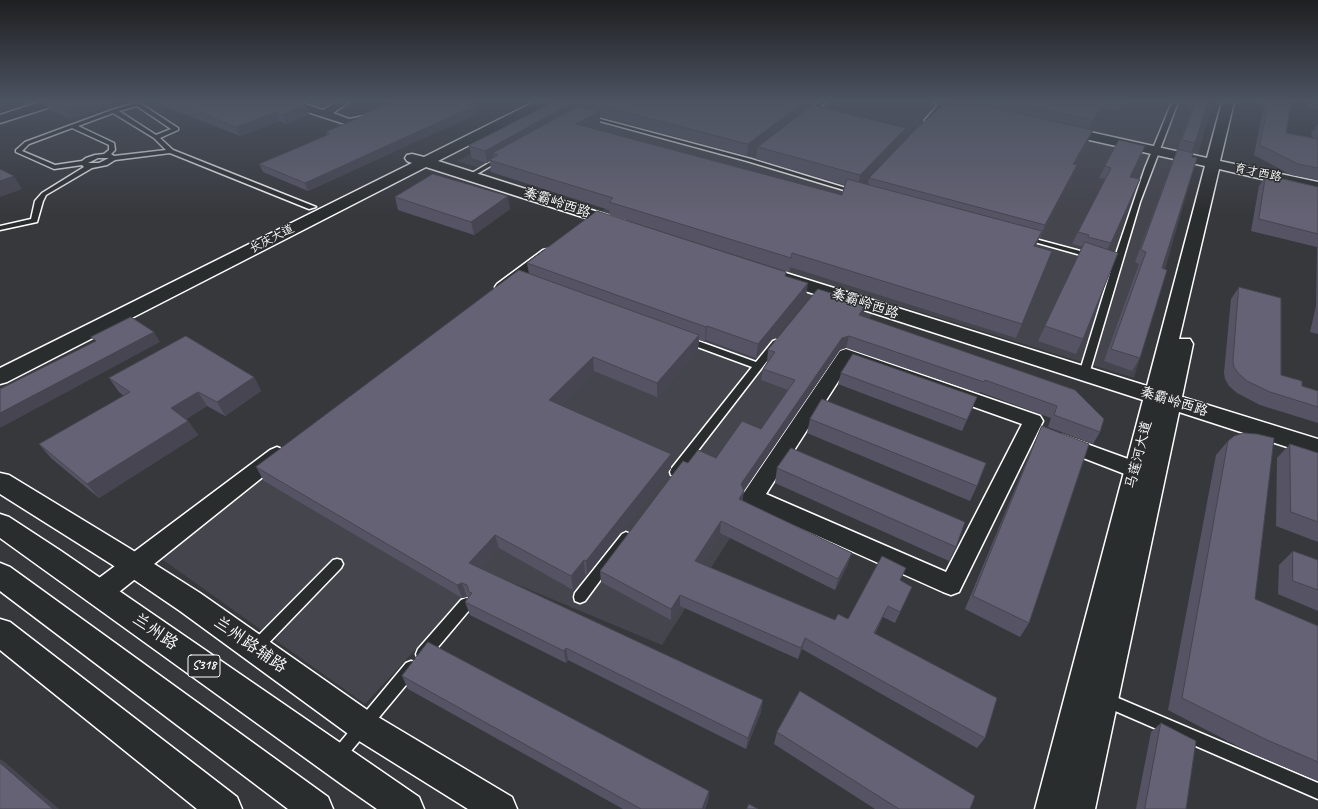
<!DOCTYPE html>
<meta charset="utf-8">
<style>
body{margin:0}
canvas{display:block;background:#36383c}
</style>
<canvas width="1318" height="809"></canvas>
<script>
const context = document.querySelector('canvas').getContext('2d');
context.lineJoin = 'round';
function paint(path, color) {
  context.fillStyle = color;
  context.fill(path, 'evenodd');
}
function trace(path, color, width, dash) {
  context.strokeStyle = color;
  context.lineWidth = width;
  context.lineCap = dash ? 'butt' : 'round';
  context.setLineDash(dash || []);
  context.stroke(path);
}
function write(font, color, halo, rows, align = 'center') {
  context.font = font + ' Caveat,"LXGW WenKai TC",sans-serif';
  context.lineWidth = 3;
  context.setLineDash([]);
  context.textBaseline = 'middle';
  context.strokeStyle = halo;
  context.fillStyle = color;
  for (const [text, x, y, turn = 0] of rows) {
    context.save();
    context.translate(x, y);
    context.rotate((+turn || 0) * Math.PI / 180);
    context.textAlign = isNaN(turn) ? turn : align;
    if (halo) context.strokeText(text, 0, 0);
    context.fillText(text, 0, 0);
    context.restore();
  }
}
const built = new Path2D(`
 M570 102H1213L1134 378 881 300 662 645 487 572 365 704 162 559 606 208 457 161Z`);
const lane = new Path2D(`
 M138 102 178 128V130L160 138 173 150 316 207 309 209 170 153 115 160 107 165 92 168 46 195 43 201 37 222 0 230V226L31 219 35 201 42 193 84 167 82 165 54 169 16 152V150L25 142 112 110ZM137 106 171 129 156 135 119 111ZM113 113 154 138 166 150 114 156 111 154 115 150 114 143 78 126ZM72 128 109 145V150L104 154 95 155 86 158 82 161 55 165 22 151 29 144ZM98 158H109L99 163H88Z
 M819 102H826L809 115H805V113Z
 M941 102H947L929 122H925V120Z
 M1172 102H1178L1140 202 1089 374 1087 376H1081L1079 374 1113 264 1020 238 1024 236 1114 260 1145 168Z
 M585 115 751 159 859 192 854 193 747 161 585 117Z
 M499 157 504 158 472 177 467 176Z
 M687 337 756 362 773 341 776 340 781 343 679 475H671L670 472 671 469 752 367 684 342 682 340Z
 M626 532 630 534 632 537 630 540 585 601 580 603 575 601 574 597 575 593 622 534Z
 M337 559 341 560 343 564 341 568 261 651 256 653 251 651 249 647 251 643 333 560Z
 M466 598 471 600 472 604 471 608 428 659 423 660 418 659 416 654 418 649 461 600Z
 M411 661 416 663 418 668 416 673 342 762 337 765 332 762 329 757 332 752 406 663Z
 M1104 692 1318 783V799L1099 704 1097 699 1099 694Z`);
const street = new Path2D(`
 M282 102H298L323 110 336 102H349L333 113 349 119 365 116 398 102H412L372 121 348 125 283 104Z
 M548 249 553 250 555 253 553 256 509 290H497L495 287 497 284 543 250Z
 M846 349 1040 416 1043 421 959 592 951 595 943 592 744 503 741 497 840 351ZM850 363 1022 424 946 572 766 494Z
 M1062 435 1142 464 1145 470 1142 476 1135 478 1055 447 1052 442 1055 437Z
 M277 447 284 450 287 455 284 460 109 600 100 603 91 600 88 592 91 584 270 450Z`);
const secondary = new Path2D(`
 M40 102H59L57 105 0 123V115Z
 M534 102H550L548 105 438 161 626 221 628 224 626 227 620 229 614 227 426 167 7 382 0 384V368L412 163 407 161 405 158 407 155 412 154 424 157Z
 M935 102H957L979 107 981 110 975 114 937 105Z
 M1222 102H1234L1220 161 1318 182V192L1219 169 1179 339H1190L1193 344 1182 397 1318 439V457L1179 412 1095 809H1035L1143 400 774 281 771 277 774 273 780 272 786 273 1147 386 1205 166 1063 134 1058 133 1056 130 1058 127 1063 126 1207 158Z
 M0 473 9 475 129 548 200 593 373 714 512 797 517 809H468L351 736 180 611 111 564 0 494Z
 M0 619 10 622 237 797 242 809H197L0 650Z`);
const primary = new Path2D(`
 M0 514 9 517 61 551 419 797 424 809H377L344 786 0 538Z
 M0 563 10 567 328 797 333 809H288L0 591Z`);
const wall = new Path2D(`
 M44 102H120L71 119 49 110Z
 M161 102H296L306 105 309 114 286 124 279 121 240 136 162 105Z
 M303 102H333L323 108Z
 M554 102 812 105 903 140 862 183 868 185 869 178 954 102H1123L1119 111 1102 108 1089 130 1088 142 1075 164 1077 165 1072 177 1040 238H1039L1035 247 1022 324 1016 338 790 267 789 272 610 215 609 210 491 172 490 161 487 163 472 158 469 146ZM600 116 747 156 757 148 756 159 845 185 842 195 592 128 600 123Z
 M1190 102H1208L1195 143 1191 152 1140 358 1132 371 1104 361 1139 264 1135 262 1173 160 1178 150H1177L1191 110 1187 109Z
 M1260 102H1291L1286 133 1313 138 1311 133 1318 123V180L1291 175 1254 155 1264 105 1260 104Z
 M1308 102H1318V109L1310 108Z
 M472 106H474L476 114 308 191 263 172 259 164 327 135 326 132Z
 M1119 140 1130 177 1111 243 1107 250 1083 339 1076 354 1038 341 1083 247 1072 244 1078 232 1105 179 1099 178 1105 166Z
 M1266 175 1318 187V334L1310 332 1316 306 1317 247 1251 231 1259 186Z
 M395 197 510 209 474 235 398 210Z
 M527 263 786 272V276L806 297 756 358 706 340 705 342 699 340 698 349 657 397 594 371 560 405 671 468 587 575 585 574 573 590 499 548 480 569 761 712 746 749 568 660 566 663 470 615 465 602 468 597H467L462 598 264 481 256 467 529 274Z
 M1239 287 1281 375 1302 386 1318 391V423L1260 405 1237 393 1229 386 1225 379 1224 373 1231 299Z
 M866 304 862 316 1075 390 1100 432 1093 444 1048 427 1051 418 980 392 979 393 846 348 840 350 744 491 742 500 848 564 835 590 720 533 700 564 835 620 848 619 900 581 912 587 895 623 883 617 875 634 985 738 977 748 802 649 798 659 680 606 671 620 601 582 600 571 688 463 716 458 761 429 788 390 761 380 763 369 767 362 768 350Z
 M841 373 977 397 962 431 838 384Z
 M254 377 261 391 225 416 207 406 186 419 188 421 198 435 99 498 51 458 39 444 124 396 119 392 109 378Z
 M810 419 977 486 970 501 807 433Z
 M1042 426 1029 623 1020 637 965 609 1035 441Z
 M1228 441 1255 599 1318 626V781L1249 752 1168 710 1216 455Z
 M1290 444 1318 453V542L1276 526 1277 458Z
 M777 468 956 547 949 561 775 483Z
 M1293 551 1318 560V611L1278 594 1279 565Z
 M402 676 709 791 708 801 705 809H623L408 689Z
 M1161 723 1186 809H1136L1151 732Z
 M777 732 970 809H875L774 744Z`);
const shadedWall = new Path2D(`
 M89 102H120L71 119 66 110Z
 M321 102H333L323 108Z
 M463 102H480L463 110 461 103Z
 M573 102H594H588V106L498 156V155L493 153 494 159 489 160 490 161 487 163 485 151Z
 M802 102H816L802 112 801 114 758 147 757 148 747 156 748 144Z
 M1104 102H1105L1102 108 1088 130 1093 120Z
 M306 105 309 114 286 124 282 115Z
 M474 106 476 114 308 191 305 183Z
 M600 111V123L577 136 576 124Z
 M276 112 279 121 240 136 236 127Z
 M906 128 903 140 858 188 860 175Z
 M1093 130 1088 142 1068 176 1073 164Z
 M1077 165 1072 177 1040 238 1045 225Z
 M14 176 22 189 0 197V181Z
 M508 196 510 209 474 235 471 222Z
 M1042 231 1036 245 1028 260 1034 246Z
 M808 283 806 297 756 358 758 344Z
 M866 304 863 316 856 327 859 315Z
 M707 326 706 340 705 342 706 327Z
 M154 332 160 342 0 428V413Z
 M699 335 698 349 657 397V383Z
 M849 336 846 348 840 350 740 496 741 484 842 338Z
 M593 357 594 371 551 414 549 400Z
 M254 377 261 391 225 416 217 402Z
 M198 392 207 406 180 422 171 408Z
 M188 421 198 435 99 498 87 484Z
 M671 454V468L587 575 586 561Z
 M744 491 742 503 739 499Z
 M721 521 720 533 694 573 695 561Z
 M495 535 499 548 473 577 469 563Z
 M852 553 848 564 835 590 838 579Z
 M584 560 585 574 573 590 571 576Z
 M462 583 467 597 462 598 457 585Z
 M680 595V606L671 620V609Z
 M888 606 883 617 870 644 874 633Z
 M805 638 802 649 798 659 801 648Z
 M566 648 568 660 566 663 564 651Z
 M763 700 761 712 746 749 748 738Z
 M0 759 6 763 59 809H53L0 763Z
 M709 791 708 801 705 809H702Z`);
const building = new Path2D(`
 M46 102H89L66 110Z
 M174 102H296L306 105 282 115 276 112 236 127Z
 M396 102H463L461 103 474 106 305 183 259 164 330 134 326 132Z
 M554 102H573L485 151 469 146Z
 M588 102H802H801L803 103 748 144Z
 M946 102 954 103V102H968L1093 130 1073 164 1077 165 1045 225 869 178 914 131Z
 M1010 102H1104L1093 120Z
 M1196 102H1208L1195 143 1182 140Z
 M1269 102H1291L1286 133 1318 139V168L1298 164 1260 145Z
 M812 105 906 128 860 175 758 147Z
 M579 106 600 111 576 124 842 195 847 179 1042 231 1034 246 1052 251 1022 324 792 253 791 258 609 202 613 198 489 160 498 155 493 153Z
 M1119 140 1145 146 1130 177 1140 179 1111 243 1088 237 1089 235 1078 232 1111 168 1105 166Z
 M1178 149 1193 153 1192 157 1197 158 1162 268 1167 270 1140 358 1111 349 1146 252 1141 250Z
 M0 169 14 176 0 181Z
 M433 174 508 196 471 222 395 197Z
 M1266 175 1318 187V234L1259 219Z
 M597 211 786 272 785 276 808 283 758 344 707 326 706 327 527 263Z
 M1085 242 1118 253 1083 339 1045 326Z
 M519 270 699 335 657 383 593 357 549 400 671 454 586 561 584 560 571 576 495 535 469 563 763 700 748 738 566 648 564 651 465 602 472 593 469 592 467 585 462 583 457 585 256 467Z
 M1239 287 1281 298V375L1302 381V386L1318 391V407L1270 392 1247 381 1239 374 1234 367 1233 361Z
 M818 289 866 304 859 315 1075 390 1104 419 1100 432 1054 415 1057 406 985 380 984 382 849 336 842 338 741 484 744 491 739 499 852 553 838 579 721 521 695 561 835 620 838 614 848 619 882 556 906 568 900 580 912 587 900 612 888 606 874 633 997 698 985 738 805 638 801 648 680 595 671 609 600 571 683 461 688 463 698 450 716 458 742 421 761 429 795 380 763 369 775 352 768 350Z
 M131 317 154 332 0 413V389L96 341 91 337Z
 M186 336 254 377 217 402 198 392 171 408 188 421 87 484 39 444 130 392 109 378Z
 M853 354 977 397 967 420 841 373Z
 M822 399 986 463 977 486 810 419Z
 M1042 426 1089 444 1029 623 973 596Z
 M1244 433 1257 434 1274 438 1255 599 1318 626V762L1267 740 1182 698 1228 441 1234 436Z
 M1290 444 1318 453V522L1291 512Z
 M791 448 965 522 956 547 777 468Z
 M1293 551 1318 560V590L1293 581Z
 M428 642 709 791 702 809H641L402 676Z
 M800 691 975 796 970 809H899L777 732Z
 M1161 723 1196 741 1186 809H1145Z
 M0 763 53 809H0Z
 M749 804 758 809H747Z`);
const farStreetnames = [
 ["育才西路",1258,173,12],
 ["长庆大道",272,239,-27]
];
const shields = [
 [204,666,32]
];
const shieldNames = [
 ["S318",204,666]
];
const streetNames = [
 ["秦霸岭西路",557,203,18],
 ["秦霸岭西路",865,304,18],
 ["秦霸岭西路",1174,402,17],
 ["马莲河大道",1139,455,-76]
];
const nearStreetnames = [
 ["兰州路",155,632,35],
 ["兰州路辅路",250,645,35]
];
paint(built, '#44454d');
trace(lane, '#fff', 3);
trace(street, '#fff', 3);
trace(secondary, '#fff', 3);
trace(primary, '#fff', 3);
paint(lane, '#2a2d2e');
paint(street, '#2a2d2e');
paint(secondary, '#2a2d2e');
paint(primary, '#2a2d2e');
paint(wall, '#565464');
paint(shadedWall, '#464551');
paint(building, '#646274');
trace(building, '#464551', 1);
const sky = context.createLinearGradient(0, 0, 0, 215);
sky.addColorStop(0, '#1e1f21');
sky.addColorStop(0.47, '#4c5361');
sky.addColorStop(1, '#4c536100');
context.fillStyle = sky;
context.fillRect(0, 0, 1318, 215);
write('12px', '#fff', '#2a2d2e', farStreetnames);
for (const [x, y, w] of shields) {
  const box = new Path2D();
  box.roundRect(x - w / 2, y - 11, w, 22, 3);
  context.fillStyle = '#2a2d2e';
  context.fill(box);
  trace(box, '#fff', 1);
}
write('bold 13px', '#fff', null, shieldNames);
write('14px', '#fff', '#2a2d2e', streetNames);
write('17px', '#fff', '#2a2d2e', nearStreetnames);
</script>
